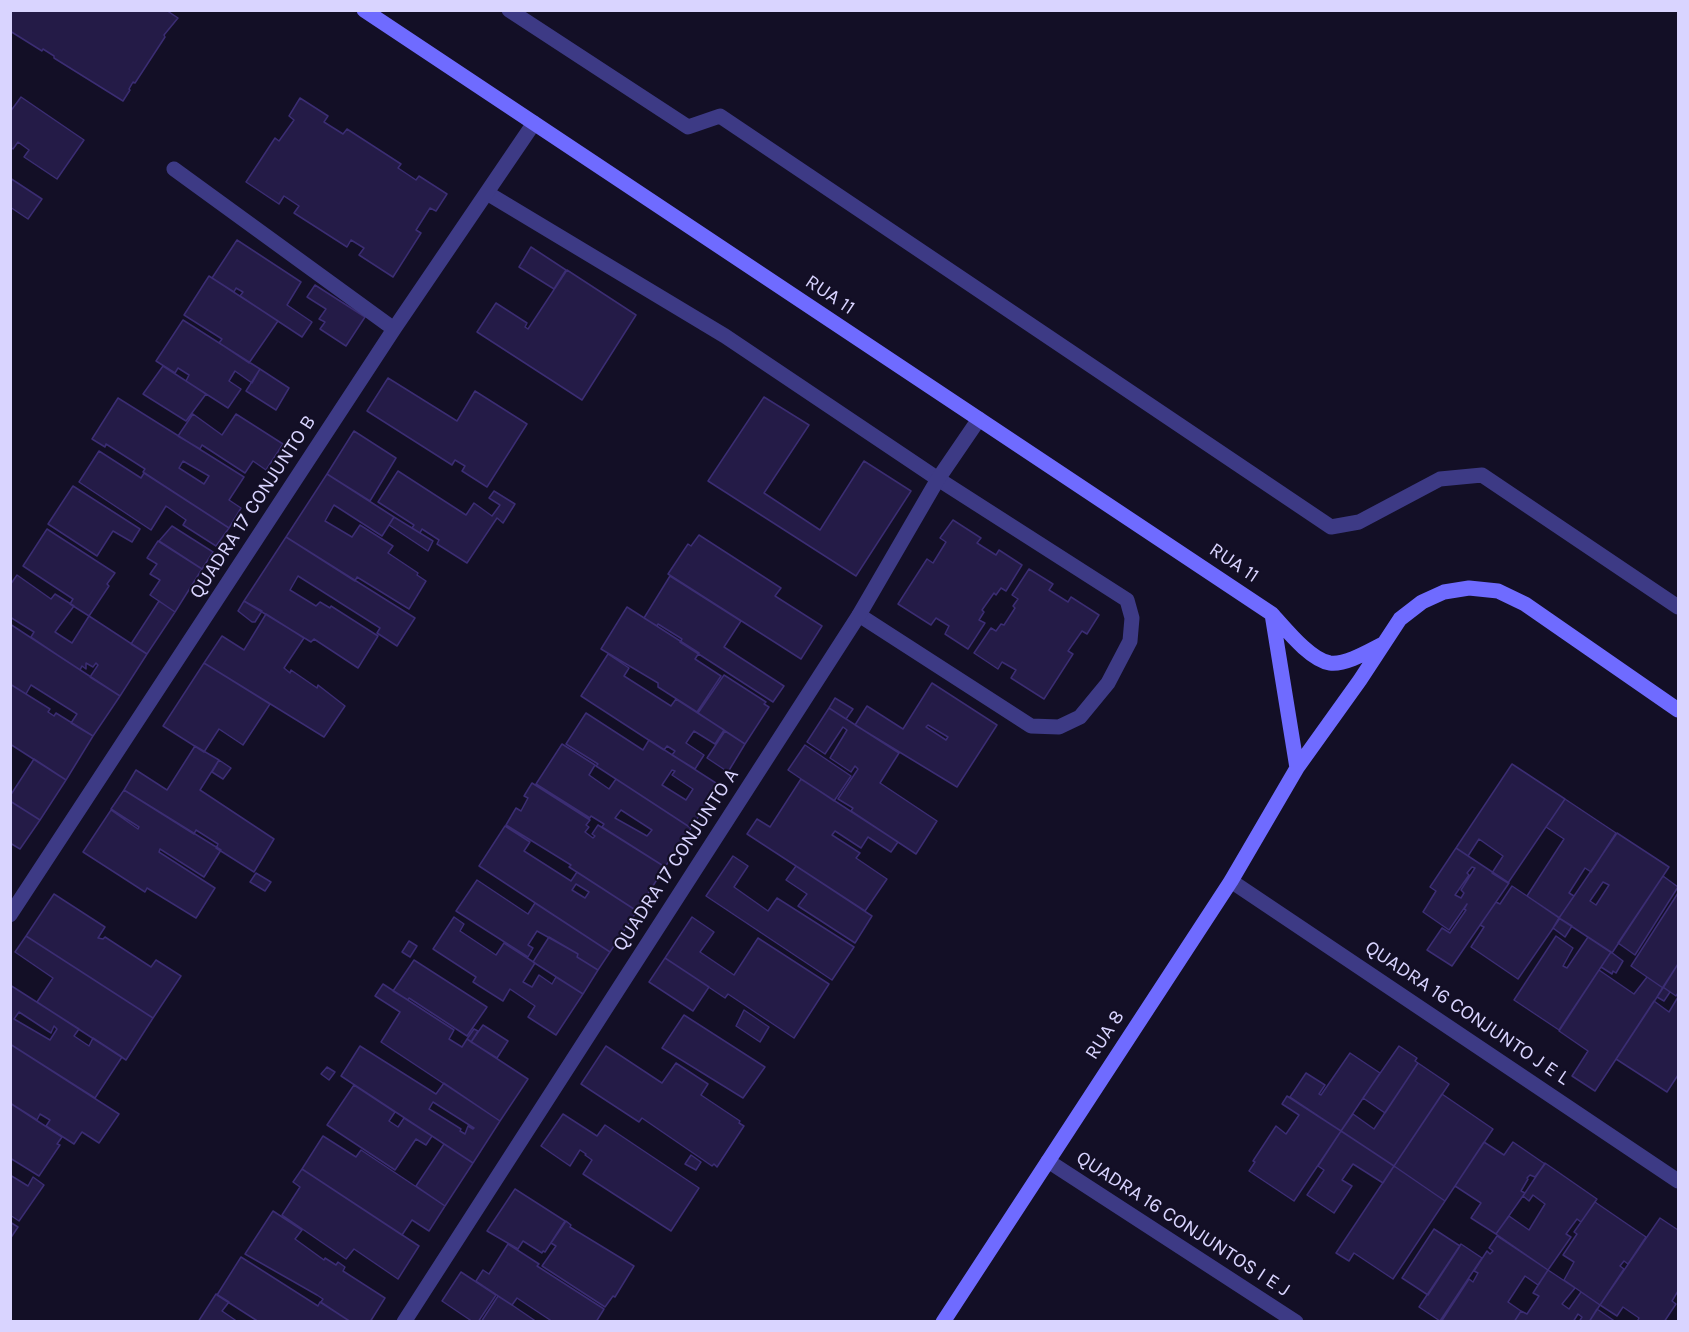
<!DOCTYPE html>
<style>
body{margin:0}
#map{position:relative;width:1689px;height:1332px;overflow:hidden;background:#130f26;font-family:Karla,sans-serif}
canvas{display:block}
.frame{position:absolute;inset:0;border:12px solid #d9d4ff;pointer-events:none}
</style>
<div id="map">
<canvas width="1689" height="1332"></canvas>
<div class="frame"></div>
</div>
<script>
const context = document.querySelector('canvas').getContext('2d');
context.lineJoin = 'round';
function paint(path, color) {
  context.fillStyle = color;
  context.fill(path, 'evenodd');
}
function trace(path, color, width, dash) {
  context.strokeStyle = color;
  context.lineWidth = width;
  context.lineCap = dash ? 'butt' : 'round';
  context.setLineDash(dash || []);
  context.stroke(path);
}
function write(font, color, halo, rows, align = 'center') {
  context.font = font + ' Karla,sans-serif';
  context.lineWidth = 4.5;
  context.setLineDash([]);
  context.textBaseline = 'middle';
  context.strokeStyle = halo;
  context.fillStyle = color;
  for (const [text, x, y, turn = 0] of rows) {
    context.save();
    context.translate(x, y);
    context.rotate((+turn || 0) * Math.PI / 180);
    context.textAlign = isNaN(turn) ? turn : align;
    if (halo) context.strokeText(text, 0, 0);
    context.fillText(text, 0, 0);
    context.restore();
  }
}
const building = new Path2D(`
 M10 10H166L178 18 164 35 165 37 135 83 133 82 129 89 130 90 123 101 54 58V56L43 49 42 51 10 31Z
 M21 97 84 140 57 179 24 157 29 150 18 142 13 149 10 147V112Z
 M300 98 328 116 324 122 343 134 347 129 401 164 398 168 416 180 419 176 447 194 436 211 430 208 416 230 421 233 393 277 359 255 364 248 351 240 347 247 294 213 299 206 284 196 279 204 246 182 275 138 279 141 294 120 289 116Z
 M10 178 42 199 28 219 10 207Z
 M237 240 301 282 287 305 312 322 302 337 240 296 243 292 236 288 234 292 212 278Z
 M531 247 566 270 554 289 519 267Z
 M567 270 636 315 582 400 477 332 496 303 527 323 525 327 528 329Z
 M209 276 278 321 249 363 219 343 222 339 184 315Z
 M315 285 365 317 346 346 320 329 325 322 319 319 326 309 307 297Z
 M183 320 260 369 252 383 235 371 229 381 241 389 228 408 186 381 189 375 178 368 175 373 156 361Z
 M163 366 206 394 186 421 143 394Z
 M260 369 289 388 276 410 246 391Z
 M388 378 457 421 475 391 527 424 487 487 462 471 465 466 455 460 452 465 367 411Z
 M764 397 809 425 764 493 820 530 864 461 911 491 856 576 708 481Z
 M118 398 244 477 229 500 241 508 229 528 143 472 145 469 106 444 105 447 92 439ZM183 461 209 476 204 484 179 468Z
 M193 414 222 435 236 414 283 444 266 470 253 461 245 473 202 445 200 449 178 436Z
 M354 431 396 458 370 501 327 474Z
 M99 451 141 478 144 473 229 528 216 546 183 525 186 520 166 506 151 530 79 482Z
 M398 471 466 515 474 503 492 516 500 505 489 498 494 491 515 504 503 523 497 518 467 563 437 544 439 540 422 529 420 533 412 528 414 525 378 502Z
 M327 474 394 517 382 536 334 505 325 521 352 537 360 525 393 546 388 553 418 573 417 575 426 581 409 609 357 577 355 581 286 537Z
 M73 486 140 529 132 542 113 531 97 556 48 524Z
 M394 517 433 541 428 551 389 525Z
 M953 520 981 538 977 543 996 555 999 550 1022 565 1006 591 1001 588 996 595 994 593 982 610 984 612 979 620 985 623 968 649 945 634 949 626 936 618 931 625 898 604 927 559 933 563 946 542 940 538Z
 M172 526 213 552 202 569 159 541Z
 M47 529 115 573 107 584 109 586 89 616 70 604 73 599 23 566Z
 M699 535 781 588 775 596 822 626 801 659 668 574 688 544 691 546Z
 M286 537 415 618 397 646 377 633 380 628 298 576 290 590 316 606 320 602 330 608 331 606 378 636 358 668 314 639 311 642 244 601Z
 M158 541 202 569 175 612 150 595 160 580 150 574 157 564 147 558Z
 M1029 569 1053 584 1049 590 1068 602 1071 597 1099 615 1087 634 1082 631 1068 651 1073 654 1044 699 1011 678 1016 670 1002 662 998 669 974 653 991 628 996 631 1001 624 1004 625 1015 608 1013 606 1018 599 1012 595Z
 M17 575 51 599 55 594 74 606 55 632 72 643 89 616 147 654 120 696 90 677 98 665 96 663 93 667 86 663V669L82 666 80 670 31 637 34 632 10 617V585Z
 M670 576 741 621 724 647 784 686 773 702 680 642 682 639 658 624 657 626 644 618Z
 M159 601 175 612 147 654 131 644Z
 M244 601 262 611 255 622H252L238 611Z
 M627 607 699 653 695 659 721 676 697 712 658 687V683L601 649Z
 M266 614 304 638 284 668 290 673 291 670 317 688 318 685 345 706 324 737 204 663 222 636 244 650Z
 M10 624 120 696 93 736 71 723 77 714 31 685 26 694 10 684Z
 M608 654 629 668 624 676 671 706 676 699 724 730 715 744 694 731 686 743 704 755 695 769 672 755 675 751 667 746 664 750 581 696Z
 M204 663 270 704 243 745 219 729 204 752 163 726Z
 M724 675 766 702 764 704 769 707 745 744 698 713Z
 M932 683 997 725 957 787 855 725 867 706 903 729ZM928 725 948 737 946 740 926 727Z
 M10 684 50 709 48 712 54 716 56 713 93 736 66 780 10 744Z
 M835 698 853 709 846 719 829 708Z
 M829 708 899 753 880 783 937 821 916 854 851 811 853 808 838 799 858 769 855 766 851 772 830 758 847 730 843 727 825 754 807 742Z
 M586 713 643 750 649 740 719 785 691 828 596 766 598 764 566 744ZM672 770 675 771 672 775 693 789 686 800 662 785Z
 M725 731 745 744 728 772 707 758Z
 M562 744 595 765 589 775 609 789 616 779 691 828 665 867 602 827 604 824 591 816 590 818 536 784ZM621 810 652 830 647 836 615 818Z
 M805 745 851 776 834 801 788 770Z
 M195 746 219 760 200 790 274 839 254 872 216 848 218 844 196 830 194 834 124 790 136 770 167 790Z
 M34 759 66 780 40 820 10 801V796Z
 M219 760 231 768 223 779 212 772Z
 M1512 764 1565 799 1508 883 1492 873 1503 856 1479 839 1468 856 1456 848Z
 M801 779 898 842 891 852 868 837 861 848 835 831 832 835 860 853 856 858 887 879 865 911 747 834 757 819 770 827Z
 M532 783 590 820 586 825 589 827 585 832 593 838 595 836 592 834 598 825 665 867 637 911 569 867 571 865 506 825 516 808 521 811 528 798 524 796Z
 M124 790 221 850 204 877 160 849 159 852 215 888 196 918 147 888 145 892 83 852 111 810 138 829 139 827 111 809Z
 M1565 799 1616 833 1591 872 1585 868 1569 893 1574 896 1559 918 1527 896 1564 839 1546 827Z
 M10 801 40 820 20 849 10 843Z
 M505 826 530 842 524 851 571 881 577 872 637 911 610 952 479 866ZM576 884 589 892 585 898 572 890Z
 M1617 833 1669 867 1612 953 1559 918ZM1603 882 1609 885 1596 905 1590 901Z
 M1456 848 1509 883 1452 966 1427 950 1442 928 1450 933 1466 910 1464 909 1467 904 1449 930 1423 912 1436 891 1430 887ZM1472 867 1475 868 1461 890 1464 893 1461 898 1455 895 1469 875 1467 873Z
 M733 856 748 866 734 887 768 911 777 898 854 947 832 980 706 896Z
 M796 866 872 916 855 943 798 906 807 894 786 880Z
 M256 873 271 882 265 891 250 882Z
 M1663 876 1678 887 1635 955 1618 943Z
 M477 880 528 914 535 903 610 952 598 970 577 957 578 954 537 931 528 945 533 948 528 957 456 911Z
 M1512 886 1560 918 1518 979 1471 947 1484 927 1480 925 1496 902 1500 904Z
 M1678 893V964L1663 988 1631 966Z
 M54 894 105 927 98 938 103 939 105 937 151 967 156 960 181 976 153 1018 26 936Z
 M454 917 464 924 460 931 496 955 504 943 535 963 523 982 532 987 539 975 552 984 556 977 583 994 556 1035 528 1017 535 1006 510 989 503 1001 473 982 476 977 433 949Z
 M692 917 714 932 700 952 734 975 758 938 829 984 794 1038 728 994 725 998 665 958Z
 M1559 918 1572 926 1565 937 1553 928Z
 M26 936 153 1018 126 1060 37 1002 53 978 15 952Z
 M1556 936 1573 948 1563 966 1567 968 1588 937 1611 952 1559 1030 1514 1000Z
 M549 937 578 954 577 957 598 970 583 994 533 962Z
 M409 941 417 946 410 957 402 952Z
 M1611 952 1623 961 1616 973 1613 971 1612 974 1601 967Z
 M665 958 709 987 693 1011 649 982Z
 M414 960 487 1007 467 1036 409 998 408 1000 393 991Z
 M1678 964V993L1676 996 1663 987Z
 M1599 970 1634 994 1647 977 1663 988 1595 1091 1572 1076 1588 1051 1559 1031Z
 M383 984 454 1030 449 1039 462 1047 467 1039 528 1079 500 1121 381 1042 400 1012 375 996Z
 M10 985 79 1029 74 1036 89 1046 93 1038 122 1057 95 1098 10 1044ZM19 1012 51 1033 54 1026 57 1029 50 1040 14 1019Z
 M1663 987 1670 992 1664 1001 1657 997Z
 M1678 997V1075L1667 1092 1616 1059 1654 1001 1669 1012Z
 M744 1010 769 1027 760 1042 736 1026Z
 M684 1015 765 1067 743 1098 662 1048Z
 M483 1025 508 1041 497 1058 471 1042Z
 M474 1029 478 1031 471 1042 467 1039Z
 M10 1044 119 1114 99 1143 82 1132 74 1144 46 1126 50 1120 40 1114 37 1120 10 1103Z
 M360 1046 436 1094 444 1083 500 1121 473 1163 341 1076ZM433 1102 474 1128 473 1129 468 1126 465 1134 460 1131 461 1129 429 1109Z
 M606 1046 662 1083 676 1063 708 1084 701 1095 740 1121 739 1123 744 1126 717 1167 714 1164 712 1166 642 1118 639 1122 581 1084Z
 M1399 1046 1417 1058 1415 1061 1418 1063 1385 1113 1363 1098Z
 M1350 1053 1380 1073 1341 1131 1290 1097 1306 1073 1325 1085 1319 1094 1321 1095Z
 M1418 1063 1449 1084 1394 1166 1341 1131 1353 1114 1374 1129Z
 M327 1067 335 1072 329 1080 321 1074Z
 M354 1085 395 1112 389 1121 398 1127 404 1118 432 1136 426 1145 416 1139 395 1170 327 1125Z
 M1442 1094 1493 1129 1445 1201 1394 1166Z
 M1287 1096 1341 1131 1294 1201 1249 1171 1255 1162 1253 1161 1276 1126 1286 1134 1299 1115 1282 1104Z
 M10 1103 62 1137 57 1144 60 1145 39 1176 10 1158Z
 M563 1114 597 1136 605 1125 699 1188 671 1231 583 1174 592 1160 585 1155 586 1154 580 1150 570 1166 541 1146Z
 M1341 1131 1394 1166 1383 1183 1353 1164 1342 1180 1352 1186 1334 1213 1307 1195 1324 1170 1318 1166Z
 M323 1136 356 1157 361 1150 445 1206 429 1231 412 1220 402 1235 302 1169Z
 M1484 1142 1504 1155 1513 1142 1545 1164 1535 1177 1530 1175 1527 1178 1528 1179 1521 1191 1525 1193 1496 1234 1471 1218 1481 1203 1455 1186Z
 M444 1144 473 1163 445 1206 416 1186Z
 M691 1155 701 1162 696 1170 685 1164Z
 M1545 1163 1597 1199 1581 1222 1577 1219 1566 1234 1571 1237 1548 1270 1496 1234 1509 1216 1529 1230 1545 1204 1533 1195 1529 1201 1523 1196Z
 M1394 1166 1445 1201 1393 1279 1354 1253 1349 1261 1336 1253Z
 M302 1169 419 1246 398 1279 354 1249 346 1259 282 1215 300 1187 293 1182Z
 M10 1175 28 1186 33 1177 44 1185 19 1221 10 1215Z
 M515 1189 565 1221 545 1252 543 1251 542 1253 523 1241 518 1249 487 1231Z
 M1595 1202 1646 1237 1628 1264 1624 1261 1620 1266 1624 1269 1600 1305 1564 1280 1574 1262 1563 1255 1577 1234 1574 1232Z
 M273 1211 302 1230 295 1239 324 1260 325 1258 336 1265 338 1262 345 1267 343 1271 385 1298 370 1322H351L321 1302 323 1299 317 1295 245 1254Z
 M1660 1218 1678 1230V1291L1672 1301 1676 1304 1664 1322H1637L1639 1318 1623 1307 1617 1316 1600 1305Z
 M566 1221 571 1225 570 1227 634 1266 615 1297 613 1296 605 1307 542 1266 556 1246 551 1243Z
 M10 1222 18 1227 10 1239Z
 M1434 1229 1460 1246 1428 1295 1402 1278Z
 M1497 1236 1548 1270 1538 1285 1525 1276 1508 1302 1521 1311 1514 1322H1441L1469 1279 1473 1282 1478 1273 1474 1271 1487 1251 1490 1254 1493 1251 1489 1248Z
 M508 1244 539 1264 537 1266 604 1309 596 1322H553L517 1298 512 1305 476 1281 483 1270 489 1274Z
 M1461 1244 1482 1258 1440 1321 1419 1307Z
 M241 1257 318 1306 320 1302 351 1322H259L217 1295Z
 M1548 1270 1575 1288 1562 1304 1569 1309 1581 1292 1600 1305 1589 1322H1579L1582 1317 1578 1314 1573 1322H1514L1521 1311 1527 1314 1539 1296 1533 1293Z
 M461 1272 496 1295 478 1322H473L442 1301Z
 M216 1294 229 1302 222 1311 238 1322H198Z
 M498 1296 512 1305 537 1322H481Z
 M1597 1309 1616 1322H1589Z`);
const lane = new Path2D(`
 M487 193 725 336 938 479 1127 600 1132 618 1130 641 1108 683 1080 717 1059 727 1031 726 859 615`);
const street = new Path2D(`
 M509 10 688 127 720 116 1331 527 1359 522 1440 479 1482 475 1678 607
 M174 169 394 329
 M1231 881 1678 1181
 M10 915 394 329 534 123
 M1048 1161 1296 1322
 M404 1322 859 615 938 479 979 419`);
const secondary = new Path2D(`
 M364 10 1272 614C1285 628 1310 660 1330 663 1346 665 1369 651 1383 644
 M1272 614 1297 768
 M943 1322 1231 881 1297 768 1360 680 1400 619 1422 602 1444 592 1469 588 1498 591 1525 604 1678 710`);
const streetNames = [
 ["RUA 11",830,295,34],
 ["QUADRA 17 CONJUNTO B",253,507,-57],
 ["RUA 11",1234,563,34],
 ["QUADRA 17 CONJUNTO A",676,860,-57],
 ["QUADRA 16 CONJUNTO J E L",1467,1013,34],
 ["RUA 8",1105,1035,-57],
 ["QUADRA 16 CONJUNTOS I E J",1183,1224,33]
];
paint(building, '#241b47');
trace(building, '#3b2d73', 1.5);
trace(lane, '#3d3a85', 15);
trace(street, '#3d3a85', 15);
trace(secondary, '#6f6bff', 15);
write('20px', '#d9d4ff', '#130f26', streetNames);
</script>
